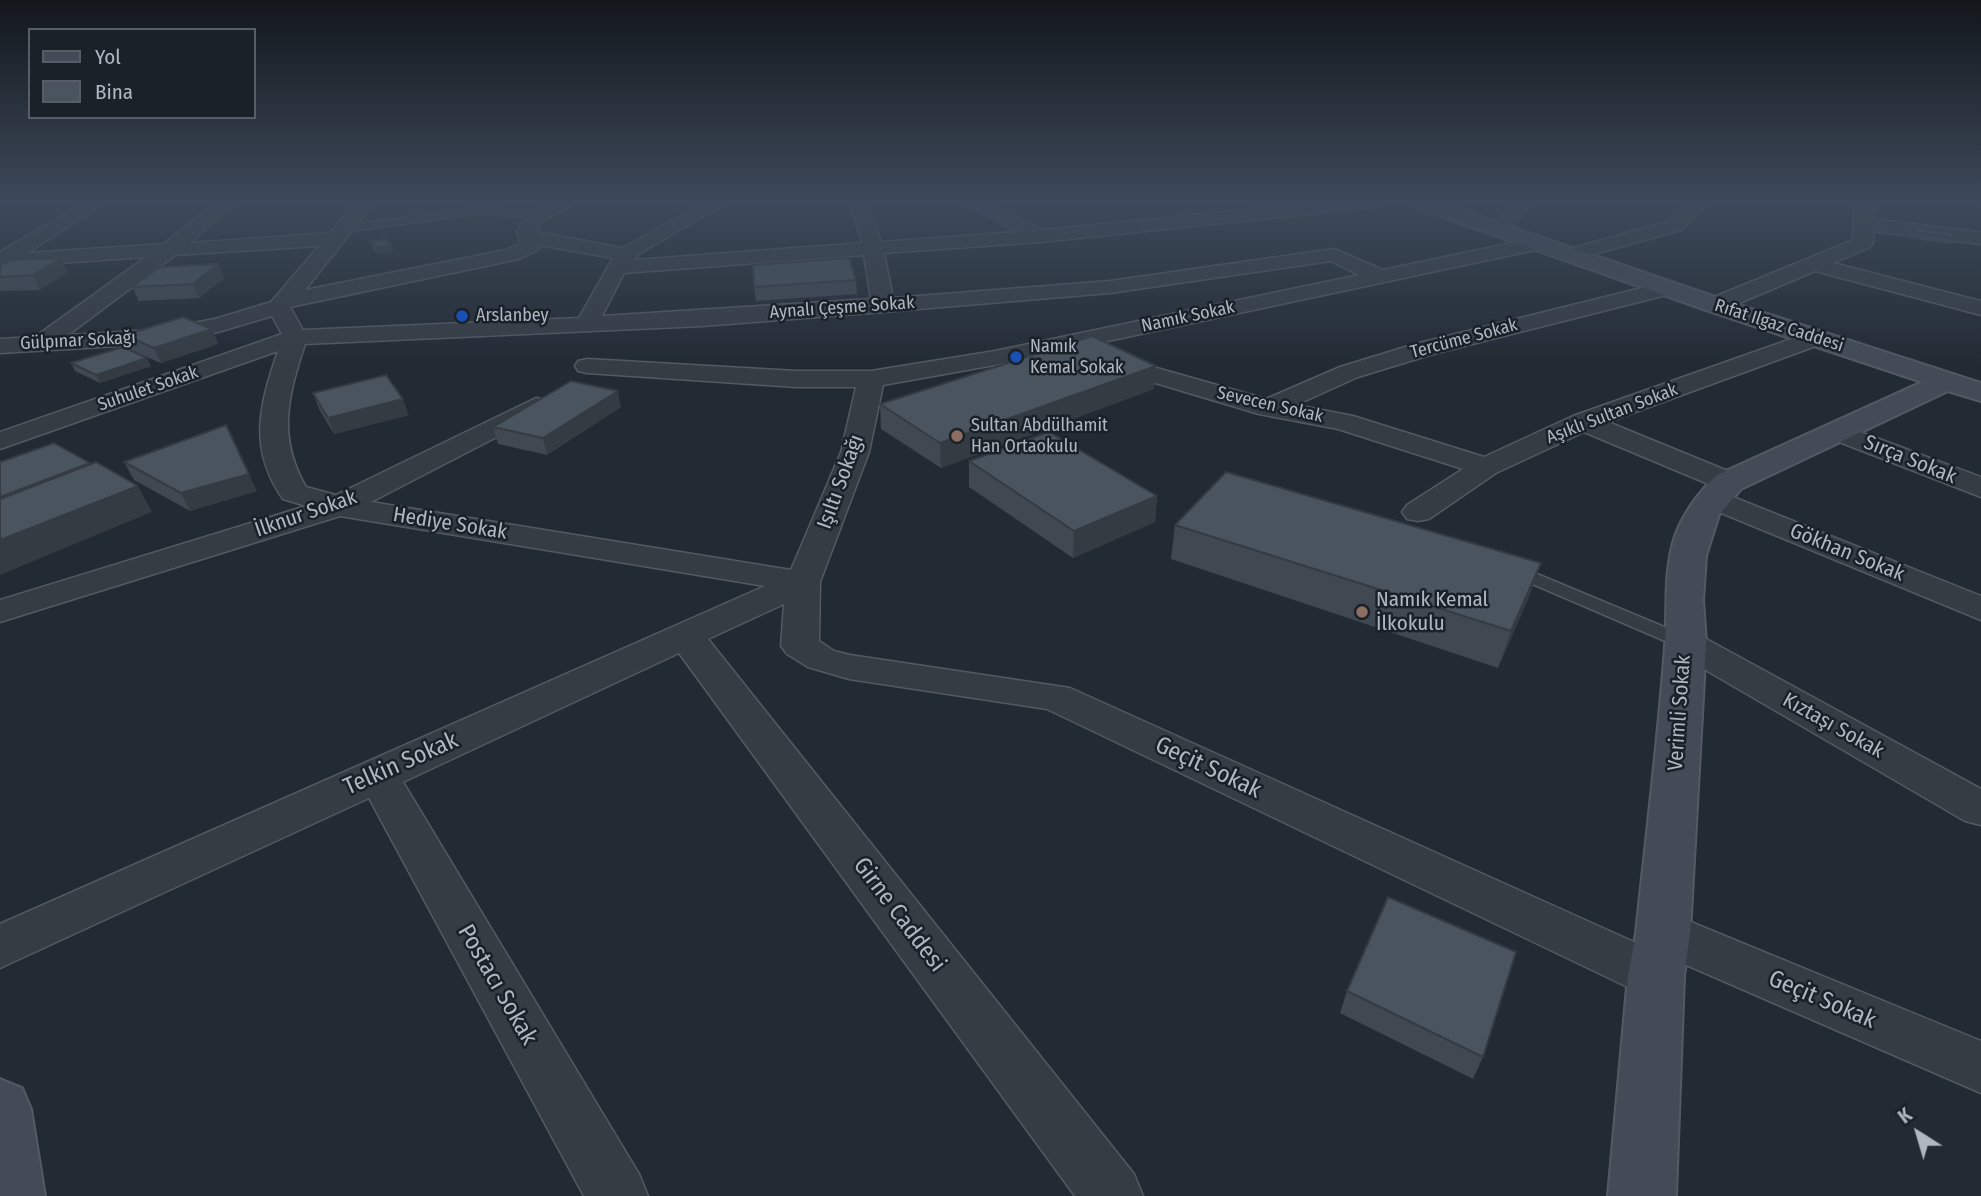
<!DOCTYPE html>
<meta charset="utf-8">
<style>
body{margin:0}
#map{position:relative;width:1981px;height:1196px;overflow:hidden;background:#222a33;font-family:"Fira Sans Condensed",sans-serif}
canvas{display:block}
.legend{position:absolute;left:28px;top:28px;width:228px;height:91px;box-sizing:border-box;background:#1b2129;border:2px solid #565d66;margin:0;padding:9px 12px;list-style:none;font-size:21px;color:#afb7c1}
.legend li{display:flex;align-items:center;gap:14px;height:35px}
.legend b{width:35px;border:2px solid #565d66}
.north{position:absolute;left:1883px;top:1098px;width:70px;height:70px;-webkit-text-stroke:5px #1b2129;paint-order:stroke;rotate:323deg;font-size:19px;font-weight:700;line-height:28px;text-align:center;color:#afb7c1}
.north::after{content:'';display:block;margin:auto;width:24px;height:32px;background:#afb7c1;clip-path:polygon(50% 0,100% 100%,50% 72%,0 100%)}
</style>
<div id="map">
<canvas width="1981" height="1196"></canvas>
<ul class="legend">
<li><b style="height:9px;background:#444b57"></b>Yol</li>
<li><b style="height:19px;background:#4a545f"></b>Bina</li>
</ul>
<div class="north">K</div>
</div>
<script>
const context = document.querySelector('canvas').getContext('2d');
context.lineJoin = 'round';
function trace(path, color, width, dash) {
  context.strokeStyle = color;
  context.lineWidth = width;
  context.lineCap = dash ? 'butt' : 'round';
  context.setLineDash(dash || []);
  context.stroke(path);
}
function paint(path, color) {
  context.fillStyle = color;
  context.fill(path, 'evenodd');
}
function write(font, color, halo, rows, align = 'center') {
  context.font = font + ' "Fira Sans Condensed",sans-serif';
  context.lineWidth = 5;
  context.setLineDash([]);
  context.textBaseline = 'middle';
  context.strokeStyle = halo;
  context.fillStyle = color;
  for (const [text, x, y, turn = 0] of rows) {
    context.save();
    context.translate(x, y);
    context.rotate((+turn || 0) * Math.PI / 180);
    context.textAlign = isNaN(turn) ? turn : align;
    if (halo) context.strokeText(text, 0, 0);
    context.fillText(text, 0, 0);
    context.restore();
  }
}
const lane = new Path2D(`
 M482 207 541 213 546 216 541 219 482 213 342 232 337 229 342 226Z
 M1513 564 1693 639 1695 643 1686 649 1679 647 1507 573 1505 569 1507 565Z`);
const street = new Path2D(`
 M85 202H107L27 253 164 244 216 202H236L190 243 330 233 356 202H375L305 290 506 250 521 243 517 231C531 207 550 202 577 202L540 223 537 232 623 248 705 202H728L640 253 634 260 862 243 850 202H868L881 242 1017 232 962 202H985L1043 230 1322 202H1386L1377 207 1041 242 884 253 893 298 1110 281 1334 249 1383 270 1535 238 1542 240 1545 244 1542 248 1535 250 995 365 883 385 869 452 820 582 819 641 834 651 850 655 1070 688 1645 947 1638 933 1645 918 1663 912 1681 918 1981 1041V1093L1661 954 1674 960 1682 976 1674 992 1656 998 1638 992 1047 709 849 679 808 667 787 654 781 646 784 604 708 639 1134 1174 1143 1196H1075L679 653 403 782 639 1174 648 1196H584L369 798 0 968V924L765 586 340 516 0 622V600L306 506 283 499C248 449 259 406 278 351L0 449V432L282 334 272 316 218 332 154 344 0 353V339L35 337 146 257 0 267V252ZM540 245 613 258 579 318 303 330 290 307 519 259 538 250ZM319 246 271 302 215 319 154 330 68 335 175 255ZM864 255 871 299 602 316 624 273ZM1331 261 1359 275 995 351 871 371H796L587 359 578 361 575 366 578 371 587 373 796 387H856L841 452 791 570 371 502 545 412 549 406 545 400 536 398 336 495 306 487C277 437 288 396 305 344L702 326 883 312 1110 293Z
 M1513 202H1532L1505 235H1491L1488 231Z
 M1691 202H1711L1681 230 1569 261 1562 259 1559 255 1562 251 1667 222Z
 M1854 202H1872V219L1981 232V244L1873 231V243L1870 247 1833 263 1981 301V315L1815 271 1723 310H1707L1704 305 1707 300 1853 240Z
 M1666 282 1674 283 1677 288 1674 293 1433 354 1358 377 1296 405 1353 416 1484 457 1573 416 1808 333H1824L1828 338 1824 343 1608 422 1740 476 1744 482 1740 488 1729 491 1718 488 1584 432 1496 473 1429 519 1418 521 1407 519 1402 512 1407 505 1463 469 1338 429 1259 414 1102 367 1099 362 1102 357 1111 355 1266 399 1340 367 1415 344Z
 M1839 424 1981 477V497L1829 438 1825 432 1829 426Z
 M1713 489 1981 596V620L1702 505 1698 498 1702 491Z
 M1686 632 1699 635 1981 789V825L1965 821 1673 651 1668 643 1673 635Z`);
const secondary = new Path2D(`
 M1409 202H1438L1724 300 1981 383V401L1948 391 1741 489 1719 515 1706 556 1703 600 1706 643 1690 933 1684 976 1676 1196H1608L1628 976 1636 933C1646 838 1658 742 1665 647 1668 609 1663 573 1675 536 1684 512 1699 492 1717 475L1922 382 1706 310 1412 206Z
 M0 1079 22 1088 31 1109 45 1196H0Z`);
const wall = new Path2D(`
 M1913 227 1954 238 1950 244 1910 238V234Z
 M371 242 391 245 393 251 378 254 373 249Z
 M218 264 224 278 199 298 139 301 132 287Z
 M0 266 68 272 40 290 0 291Z
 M856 280 857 294 756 301 754 287Z
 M212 329 218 344 161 363 132 351 125 335Z
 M71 363 151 366 100 383 75 371Z
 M1156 366 1154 389 941 468 881 429 880 404Z
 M313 393 409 415 334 434 319 409Z
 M621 407 547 455 498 444 493 427Z
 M969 461 1157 496 1155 522 1073 558 969 487Z
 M124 462 257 491 190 511 134 480Z
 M1175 525 1541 563 1528 599 1498 668 1171 559Z
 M1347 991 1483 1057 1473 1079 1340 1013Z`);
const shadedWall = new Path2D(`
 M391 245 393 251 378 254 376 247Z
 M61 258 68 272 40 290 33 275Z
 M218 264 224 278 199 298 193 284Z
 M212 329 218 344 161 363 154 348Z
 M147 358 151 366 100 383 96 375Z
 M1156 366 1154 389 941 468 940 443Z
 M618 391 621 407 547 455 543 438Z
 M403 399 409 415 334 434 328 418Z
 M90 463 100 481 0 519V497Z
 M249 474 257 491 190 511 181 493Z
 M138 486 152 512 0 575V540Z
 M1157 496 1155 522 1073 558 1074 531Z
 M1541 563 1528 599 1498 668 1511 631Z`);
const building = new Path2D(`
 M1913 227 1953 233 1954 238 1913 232Z
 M386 239 391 245 376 247 371 242Z
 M61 258 33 275 0 277V266L10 260Z
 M849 258 856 280 754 287 753 265Z
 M218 264 193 284 132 287 160 267Z
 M183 317 212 329 154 348 125 335Z
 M1092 336 1156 366 940 443 880 404Z
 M123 347 147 358 96 375 71 363Z
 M386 375 403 399 328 418 313 393Z
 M571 381 618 391 543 438 493 427Z
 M226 425 249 474 181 493 124 462Z
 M1049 432 1157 496 1074 531 969 461Z
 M54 443 90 463 0 497V462Z
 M96 462 138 486 0 540V499Z
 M1226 472 1541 563 1511 631 1175 525Z
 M1388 897 1516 952 1483 1057 1347 991Z`);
const markers = [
 [462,316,7,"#1a4fb4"],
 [1016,357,7,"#1a4fb4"],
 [957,436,7,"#8d6e63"],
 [1362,612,7,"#8d6e63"]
];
const farStreetnames = [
 ["Aynalı Çeşme Sokak",842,308,-4],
 ["Namık Sokak",1188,317,-12],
 ["Rıfat Ilgaz Caddesi",1779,326,18],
 ["Tercüme Sokak",1464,339,-15],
 ["Gülpınar Sokağı",78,341,-3],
 ["Suhulet Sokak",148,389,-19],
 ["Sevecen Sokak",1270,405,13],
 ["Aşıklı Sultan Sokak",1612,414,-21]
];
const farPoinames = [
 ["Arslanbey",476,316],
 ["Namık",1030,347],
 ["Kemal Sokak",1030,368],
 ["Sultan Abdülhamit",971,426],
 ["Han Ortaokulu",971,447]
];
const streetNames = [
 ["Sırça Sokak",1910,460,22],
 ["Işıltı Sokağı",841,482,-70],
 ["İlknur Sokak",306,514,-19],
 ["Hediye Sokak",450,524,9],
 ["Gökhan Sokak",1847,553,22],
 ["Verimli Sokak",1680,713,-86],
 ["Kıztaşı Sokak",1833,726,29]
];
const poiNames = [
 ["Namık Kemal",1376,600],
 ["İlkokulu",1376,624]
];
const nearStreetnames = [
 ["Telkin Sokak",401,764,-24],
 ["Geçit Sokak",1208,768,25],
 ["Girne Caddesi",899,915,53],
 ["Postacı Sokak",497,985,60],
 ["Geçit Sokak",1822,1000,23]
];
trace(lane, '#525a62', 3);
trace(street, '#525a62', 3);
trace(secondary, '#525a62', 4);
paint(lane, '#353c44');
paint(street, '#353c44');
paint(secondary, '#444b57');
paint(wall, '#404852');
paint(shadedWall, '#343b42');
paint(building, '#4a545f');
trace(building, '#343b42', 2);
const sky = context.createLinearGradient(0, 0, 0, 370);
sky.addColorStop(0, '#13171c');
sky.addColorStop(0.55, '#3e4a5b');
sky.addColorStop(1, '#3e4a5b00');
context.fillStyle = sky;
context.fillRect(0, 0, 1981, 370);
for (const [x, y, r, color] of markers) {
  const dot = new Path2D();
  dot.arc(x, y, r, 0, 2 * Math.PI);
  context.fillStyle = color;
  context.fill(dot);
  trace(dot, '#1b2129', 2.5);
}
write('18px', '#afb7c1', '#1b2129', farStreetnames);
write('18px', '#afb7c1', '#1b2129', farPoinames, 'left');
write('21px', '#afb7c1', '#1b2129', streetNames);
write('21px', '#afb7c1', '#1b2129', poiNames, 'left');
write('24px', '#afb7c1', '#1b2129', nearStreetnames);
</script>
